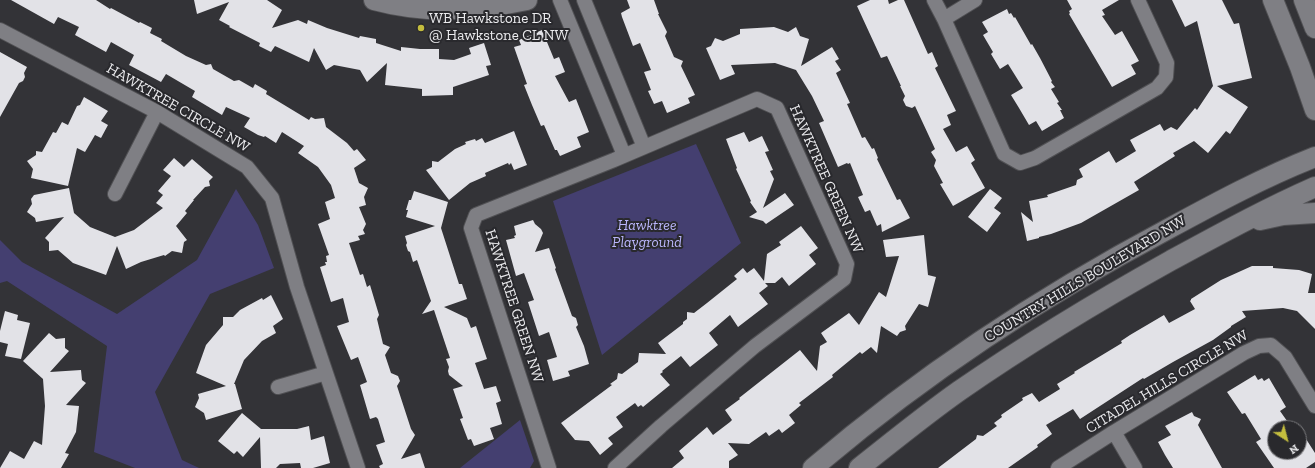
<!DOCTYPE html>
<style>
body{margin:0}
#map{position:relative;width:1315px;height:468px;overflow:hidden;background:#333337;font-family:"Zilla Slab",serif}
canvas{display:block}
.north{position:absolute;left:1267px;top:420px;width:40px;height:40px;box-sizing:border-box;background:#29292d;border:1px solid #77777a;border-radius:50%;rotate:144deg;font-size:11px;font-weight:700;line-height:16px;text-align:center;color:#ebebee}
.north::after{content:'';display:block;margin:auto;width:14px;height:18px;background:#c4bd3e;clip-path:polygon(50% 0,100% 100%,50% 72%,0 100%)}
</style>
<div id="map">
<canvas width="1315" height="468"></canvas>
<div class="north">N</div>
</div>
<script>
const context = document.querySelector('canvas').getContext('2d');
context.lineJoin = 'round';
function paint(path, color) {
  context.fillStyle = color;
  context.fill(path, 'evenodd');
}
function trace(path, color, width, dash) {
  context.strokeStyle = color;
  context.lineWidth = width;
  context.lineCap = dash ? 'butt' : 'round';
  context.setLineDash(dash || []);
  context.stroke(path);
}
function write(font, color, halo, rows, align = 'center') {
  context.font = font + ' "Zilla Slab",serif';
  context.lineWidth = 4;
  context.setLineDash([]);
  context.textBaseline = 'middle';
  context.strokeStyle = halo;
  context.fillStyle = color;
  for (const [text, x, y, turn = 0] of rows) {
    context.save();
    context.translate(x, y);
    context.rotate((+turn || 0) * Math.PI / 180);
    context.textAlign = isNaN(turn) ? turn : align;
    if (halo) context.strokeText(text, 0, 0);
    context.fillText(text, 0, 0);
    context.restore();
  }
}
const green = new Path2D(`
 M696 144 741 243 602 355 553 201Z
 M236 189 258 225 274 268 210 294 155 392 182 460 199 468H135L94 452 107 346 7 281 0 283V240L22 262 117 314 197 260Z
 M520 420 534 461 530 468H460Z`);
const building = new Path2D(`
 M11 0H96L110 9 111 8 139 23 140 22 152 28 150 33 162 39 161 41 186 56 206 65 211 64 213 69 234 81 239 80 253 88 255 84 267 91 266 94 309 120 311 117 315 119 324 118 326 127 347 143 354 151 357 149 366 160 354 168 359 183 368 188 364 197 366 205 359 207 366 224 363 230 365 234 358 236 360 240 349 243 360 275 363 274 367 287 370 285 379 315 377 319 383 344 390 347 385 355 391 373 398 376 400 381 397 386 411 429 415 435 401 459 420 453 425 468H380L379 466 383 464 376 445 385 442 378 419 376 417 370 419 360 385 367 382 358 357 351 360 337 326 349 322 343 298 331 302 320 267 326 265 325 262H327L326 256 329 255 318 224 330 219 325 202 335 198 331 185 318 167 298 153 304 146 282 132 276 143 265 136 264 137 258 135 244 127 250 118 226 107 222 115 192 97 195 91 166 74 161 82 129 65 134 55 111 42 106 52 75 35 79 27 58 17 54 24Z
 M194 0H267L282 10 272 28 298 20 307 24 308 20 327 28 359 38 360 36 376 39V43L401 51V47L420 49H439V59L454 60 471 54 469 48 484 43 491 65 486 66 489 75 453 87V95L422 96V89L385 85 387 63 367 82 360 70 334 65 326 70 314 48 309 62 275 46 271 52 259 46 260 43 229 27 230 26 219 20 229 2 197 14Z
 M627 0H654L659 14H658L667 32 665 36 674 57 683 61 681 66 695 95 688 98 690 103 667 113 662 101 654 104 648 91 651 90 644 72 651 70 640 43 633 46 622 17 621 13 630 8Z
 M870 0H888L889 4 898 0H904L928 54 932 52 938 66 935 68 956 111 947 115 951 125 943 129 956 152 967 146 975 160 971 163 985 188 953 206 940 184 943 183 934 166 936 160 931 152 935 149 915 106 912 108 906 106 903 100 905 96 900 86H901L887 56 881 58 857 6Z
 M1067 0H1119L1102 10 1105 15 1102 16 1115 35 1122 31 1139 61 1131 65 1136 74 1112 87 1069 14 1070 13 1069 11 1072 9Z
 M1172 0H1222L1234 24 1239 23 1252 78 1217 86 1248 107 1230 134 1226 131 1208 153 1194 141 1173 153 1175 156 1134 182 1139 190 1081 223 1051 234 1039 237V238L1027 241 1021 212 1033 222 1029 201 1048 197 1047 195 1076 185 1077 180 1083 177 1079 169 1109 151 1116 163 1136 151 1130 140 1160 124 1164 131 1171 127 1177 130 1195 108 1197 110 1213 86 1197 21 1185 27Z
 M1007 9 1009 14 1011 13 1014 18 1015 17 1031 45 1032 44 1040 58 1052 81 1051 82 1055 87 1051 89 1059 102 1057 103 1062 110H1060L1064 118 1042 131 1036 121 1029 125 1019 108 1011 95 1023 88 1008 64 1000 69 991 54 993 52 983 35 988 32 982 22Z
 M774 27 788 32 796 27 800 36 809 39 801 66 832 47 839 59 835 61 841 70 836 73 850 103 847 104 862 138 865 137 872 149 874 148 878 158 877 159 897 200 900 199 910 218 882 232 881 224 877 226 870 210 865 212 858 197 863 195 850 163 848 164 847 163 838 167 819 123 824 121 812 96 796 70 775 63 731 65 735 74 720 80 706 48 711 46 715 38 723 41 740 34V29Z
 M542 30 554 59 559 57 565 72 555 76 569 102 576 99 589 132 577 137 581 147 560 156 557 150H555L544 125 541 126 532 105 524 85 527 84 514 47 521 45 519 40Z
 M0 52 27 67 24 73 25 77 23 81 19 83 0 117Z
 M84 97 108 111 101 121 108 125 101 138 95 135 85 152 77 148 68 186 31 178 33 169 27 161 36 155V151L42 152 53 132 56 133 62 122 68 125 77 106 80 105Z
 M514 131 527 165 514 170 511 163 509 165 508 163 485 173 486 176 470 183 449 200 426 170 432 167V161L438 162 455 149 466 144 465 142 475 139 476 141 482 138 485 143Z
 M744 132 749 142 762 136 769 151 765 152 773 170 770 171 774 179 763 208 785 193 794 205 766 224 763 221 749 217 757 212 750 202 751 201 736 169 737 168 726 139Z
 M174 158 184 167 192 159 213 177 209 181 210 186 205 187 193 200H194L185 211 187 213 176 226 187 240 184 242 182 253 172 251 165 256 164 255 141 262 126 269 117 246 106 275 73 263 58 250 49 251V242L45 238 64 217 36 222 35 218 27 212 32 204 31 199 34 195 69 188 74 213 90 227 115 237 134 230 163 208 156 203 163 195 158 191 171 176 163 170Z
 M990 189 1002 198 994 208 1001 213 987 232 968 217Z
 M414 191 448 202 441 228 459 284H462L467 299 444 307 467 318 471 328 476 326 487 359 475 363 484 389 496 386 501 401 496 403 502 424 490 428 494 439 474 446 471 439 468 440 460 419 463 418 453 389 463 386 449 375 448 371 449 367 446 359 450 358 434 310 422 314 431 301 417 260 413 262 410 252 408 251 406 245 407 243 405 236 435 226 406 217 408 210H406L409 200H411Z
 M533 220 535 224 541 229 543 233 535 252 549 248 556 268 555 269 572 316 576 318 578 325 576 327 584 346 589 364 568 371 570 376 553 381 547 360 557 357 549 332 539 336 528 302 534 300 524 273 516 276 506 240 515 238 514 236 516 235 514 226Z
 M801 226 818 248 809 255 816 264 789 286 782 277 775 283H765L768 286 759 293 768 304 738 327 730 315 709 333 718 345 690 367 681 356 662 371 663 372 660 374 670 385 643 407 641 405 638 407 635 403 616 417 623 427 608 438 613 444 600 455 589 441 575 440 561 423 612 385 610 384 617 379 618 373 622 374 638 362 639 353 666 354 658 343 683 324V322L687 319V312L694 313 707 303 737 279 734 276 743 268 747 273 754 268 764 281 767 254 781 245 779 242Z
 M924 235 928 275 936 277 928 307 919 304 905 326 906 330 900 332 897 336 881 326 877 353 871 347 862 354 860 352 832 375 833 377 799 403 801 405 789 415 795 423 782 433 779 429 769 436 766 432 749 444 728 443 738 455 729 461V468H672L684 458 679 451 707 427 713 435 730 422 732 420 725 410 740 399 739 398 800 350 817 371 820 346 827 342 821 333 849 313 859 325 879 292 886 297 899 256 886 257 883 240Z
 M1252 266H1273V268L1299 270 1312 274 1308 293H1315V329L1297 311 1283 308 1242 311 1246 317 1231 326V327L1213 340 1173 362 1144 379 1143 378 1080 419 1073 409 1046 425 1052 434 1037 445 1038 447 1008 468H938L976 439 977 435 983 436 997 426 994 423 1002 417 1001 415 1023 400 1022 398 1032 393 1039 402 1060 389 1057 384 1075 373 1074 372 1122 343 1121 341 1130 335 1164 315 1169 323 1195 309 1190 301 1191 300V299L1221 280Z
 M271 295 283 319 273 326 276 333 262 341 244 360 234 384H235L242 409 206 420 204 413 195 407 199 398 198 394 226 386 196 373 206 345 223 325V317H233L240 310 262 298 263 300Z
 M5 311 18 315 17 320 30 323 21 359 5 356 8 344 0 342V331Z
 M49 333 56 339 65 338V348L69 351 50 372 81 370 82 380 86 383 66 405 79 406 76 432 65 453 69 454 61 468H0L10 451 24 459 34 441 42 445 45 406 43 379 23 361Z
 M1255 375 1258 380 1262 378 1264 381 1269 378 1286 407 1280 411 1292 428H1275V452H1299V428L1315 453V462L1306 468H1274L1256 442 1261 439 1245 413 1242 414 1227 392Z
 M1192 412 1194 416 1201 419 1198 425 1222 468H1173L1165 455 1158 442 1171 435 1165 426Z
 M242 413 261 429H297L309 426 311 440 324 436 330 463 313 468H301L300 463 280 464 276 468H261L260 437 243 457 237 451 234 454 218 441Z`);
const street = new Path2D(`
 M560 0 624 155
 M584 0 644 147
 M934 0 944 19 1004 154 1020 163 1035 158 1157 88 1166 77 1167 63 1138 0
 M944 19 975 0
 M0 30 157 112 247 167 272 198 297 287 358 468
 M115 194 157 112
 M278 387 326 373
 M1114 432 1135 468
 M549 468 471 228 476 215 614 160 757 99 777 108 847 264 844 279 755 346 661 426 615 468
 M1058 468 1114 432 1244 353 1259 346 1271 345 1285 357 1315 406`);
const secondary = new Path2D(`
 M374 0C426 14 475 11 527 0
 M1273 0 1300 67 1315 110
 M1304 0 1315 28
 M1260 220 1283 215 1315 213
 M813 468C922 375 1042 296 1168 229 1216 203 1264 177 1315 157
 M859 468C892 442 925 415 959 391 1027 344 1098 301 1170 261 1218 235 1265 209 1315 187`);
const markers = [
 [421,28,4,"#c4bd3e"]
];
const poiNames = [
 ["WB Hawkstone DR",429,19],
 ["@ Hawkstone CL NW",429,36]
];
const streetNames = [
 ["HAWKTREE CIRCLE NW",178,108,30],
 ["HAWKTREE GREEN NW",826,179,66],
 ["COUNTRY HILLS BOULEVARD NW",1085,279,-31],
 ["HAWKTREE GREEN NW",514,306,72],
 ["CITADEL HILLS CIRCLE NW",1167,382,-31]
];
const parkNames = [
 ["Hawktree",647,226],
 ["Playground",647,243]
];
paint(green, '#443f70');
paint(building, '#e2e2e7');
trace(street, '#515154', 16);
trace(secondary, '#515154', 22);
trace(street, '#7f7f84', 14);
trace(secondary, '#7f7f84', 20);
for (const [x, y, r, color] of markers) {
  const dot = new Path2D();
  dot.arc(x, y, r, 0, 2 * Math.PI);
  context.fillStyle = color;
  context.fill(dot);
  trace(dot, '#29292d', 1.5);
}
write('15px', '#ebebee', '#29292d', poiNames, 'left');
write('15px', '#ebebee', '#29292d', streetNames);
write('italic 15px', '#bab6fb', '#29292d', parkNames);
</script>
